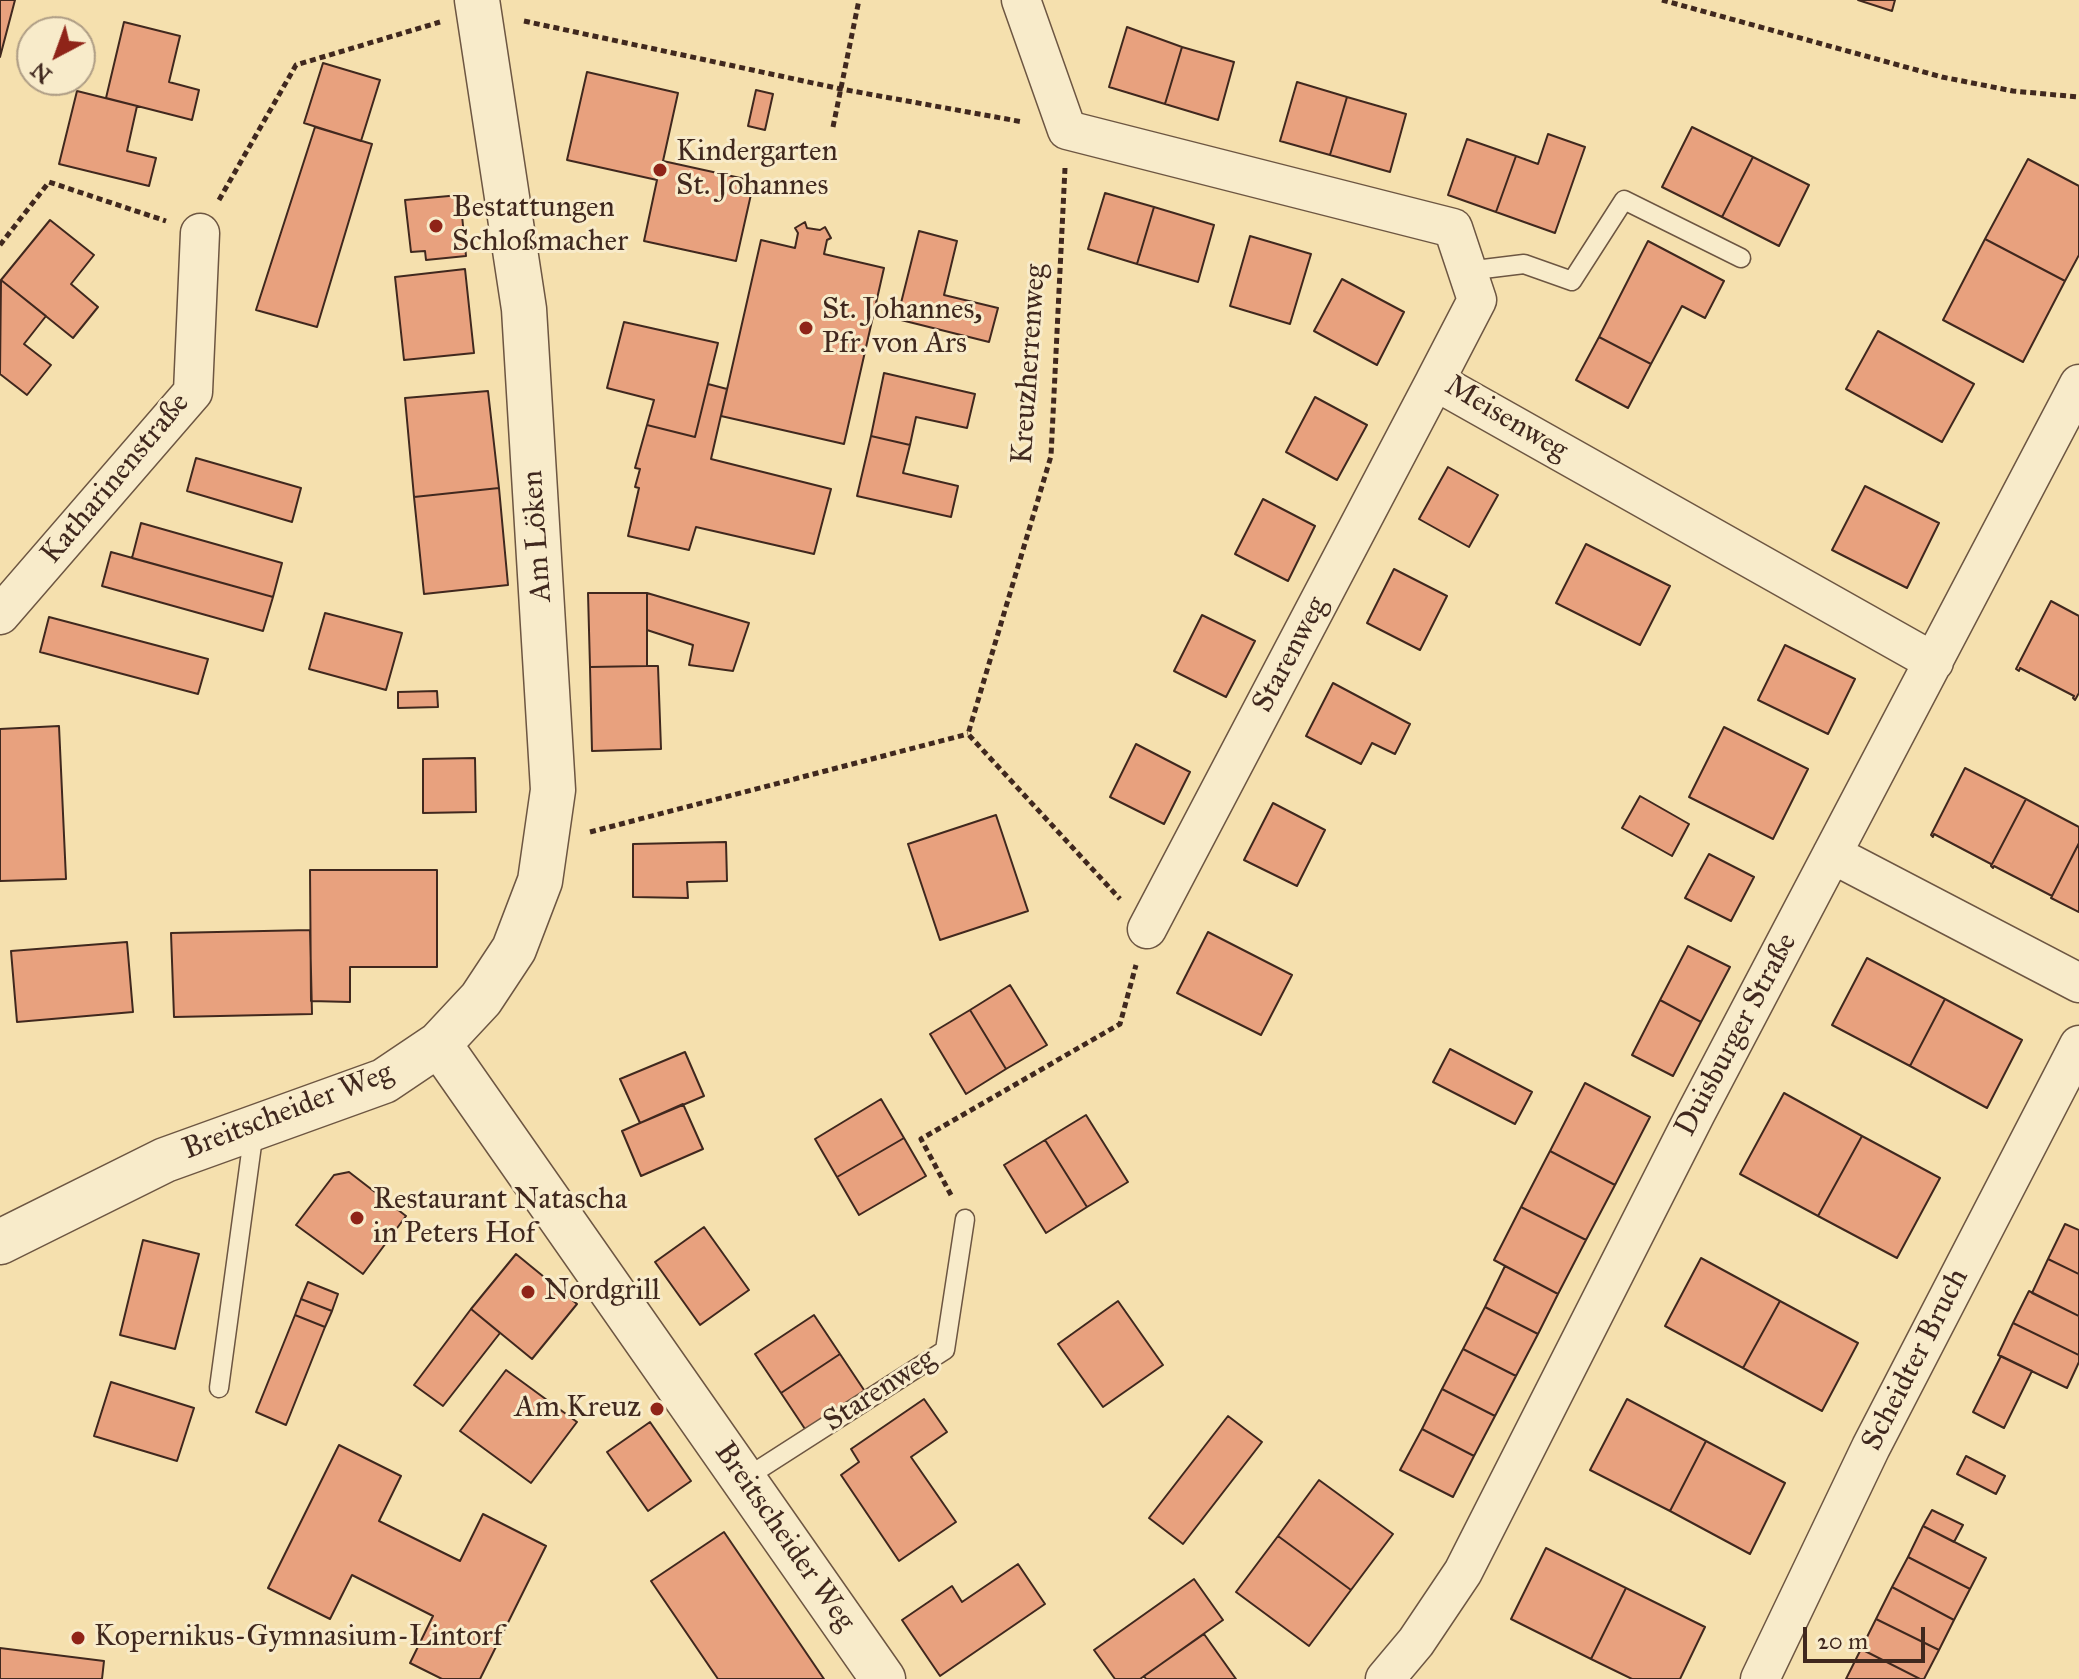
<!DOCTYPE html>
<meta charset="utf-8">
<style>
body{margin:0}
#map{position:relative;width:2079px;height:1679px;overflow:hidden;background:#f5e0ae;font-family:"IM FELL Great Primer",serif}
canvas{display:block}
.north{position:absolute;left:16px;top:16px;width:80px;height:80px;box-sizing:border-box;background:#f8ebca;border:2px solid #ae9d85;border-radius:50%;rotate:221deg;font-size:22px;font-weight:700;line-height:32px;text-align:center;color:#40281e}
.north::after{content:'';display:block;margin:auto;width:28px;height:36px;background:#8f2418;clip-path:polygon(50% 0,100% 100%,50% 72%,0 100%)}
.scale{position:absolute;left:1803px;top:1627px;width:122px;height:36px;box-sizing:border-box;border:4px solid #40281e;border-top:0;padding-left:10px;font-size:24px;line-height:28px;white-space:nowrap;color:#40281e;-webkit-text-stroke:6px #f8ebca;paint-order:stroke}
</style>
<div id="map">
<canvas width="2079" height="1679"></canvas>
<div class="north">N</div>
<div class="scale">20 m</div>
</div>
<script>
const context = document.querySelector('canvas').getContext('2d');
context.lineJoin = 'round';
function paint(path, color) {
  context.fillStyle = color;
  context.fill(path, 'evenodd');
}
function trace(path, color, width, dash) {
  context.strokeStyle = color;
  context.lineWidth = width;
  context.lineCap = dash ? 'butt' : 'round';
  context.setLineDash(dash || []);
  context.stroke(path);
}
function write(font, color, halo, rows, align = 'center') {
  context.font = font + ' "IM FELL Great Primer",serif';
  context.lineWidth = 6;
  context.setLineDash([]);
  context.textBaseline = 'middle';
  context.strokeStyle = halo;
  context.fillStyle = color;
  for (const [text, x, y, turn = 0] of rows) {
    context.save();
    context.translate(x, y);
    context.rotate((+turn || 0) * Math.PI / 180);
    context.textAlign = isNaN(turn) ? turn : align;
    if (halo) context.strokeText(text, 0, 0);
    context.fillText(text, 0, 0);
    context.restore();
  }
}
const building = new Path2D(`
 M0 0H15L0 57Z
 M1858 0H1895L1892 11Z
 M124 22 180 36 169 82 199 90 192 120 106 98Z
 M1127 27 1182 47 1165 104 1109 87Z
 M1182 47 1234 62 1218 120 1165 104Z
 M323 63 380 80 361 141 304 123Z
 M587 72 678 93 663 161 754 181 736 261 644 241 657 180 567 160Z
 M1297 82 1347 97 1330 155 1280 141Z
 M756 90 773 94 765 130 748 126Z
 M77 91 137 106 127 151 156 158 149 186 59 164Z
 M1347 97 1406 114 1390 172 1330 155Z
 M315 127 372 144 317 327 256 310Z
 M1692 127 1753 157 1722 217 1662 187Z
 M1548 134 1585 147 1555 233 1496 212 1516 156 1538 164Z
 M1467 139 1516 156 1496 212 1448 195Z
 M1753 157 1809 185 1779 246 1722 217Z
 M2028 159 2079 186V255L2065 281 1985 239Z
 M1105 193 1154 207 1137 264 1088 249Z
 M460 195 466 256 426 260 425 251 411 252 405 200Z
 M1154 207 1214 225 1198 282 1137 264Z
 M50 220 94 255 71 284 98 307 73 338 1 280Z
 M805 222 807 228 820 230 825 227 831 238 827 240 824 254 884 268 844 444 721 416 761 240 795 248 798 233 795 228Z
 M919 231 957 241 944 295 998 308 989 342 897 319Z
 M1250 236 1311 254 1290 324 1230 306Z
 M1985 239 2065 281 2023 362 1943 320Z
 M1648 241 1724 281 1705 318 1682 306 1651 364 1599 337Z
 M465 269 474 353 404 360 395 277Z
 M1342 279 1404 312 1377 365 1314 331Z
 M1 280 46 316 24 344 51 365 27 395 0 374Z
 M624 322 718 343 695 437 647 425 654 400 607 388Z
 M1878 331 1974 384 1942 442 1846 389Z
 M1599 337 1651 364 1628 408 1576 380Z
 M884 373 975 394 967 428 916 417 910 445 871 436Z
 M708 384 727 389 711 459 831 489 814 554 696 527 689 550 628 536 639 488 635 487 640 469 635 468 647 425 695 437Z
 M488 391 499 488 414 497 405 398Z
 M1315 397 1367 425 1337 480 1286 452Z
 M871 436 910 445 903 473 958 486 951 517 857 496Z
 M196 458 301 488 292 522 187 491Z
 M1448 467 1498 495 1469 547 1419 519Z
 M1865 486 1939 523 1907 588 1832 550Z
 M499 488 508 585 424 594 414 497Z
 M1263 499 1315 526 1288 581 1235 554Z
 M141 523 282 563 273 597 132 558Z
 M1586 544 1670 586 1640 645 1556 603Z
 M111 552 273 597 263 631 102 586Z
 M1394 569 1447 596 1420 650 1367 623Z
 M588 593H647V666L590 667Z
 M647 593 749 623 733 671 689 665 693 645 647 630Z
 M2051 601 2079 616V693L2075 700 2073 698 2074 696 2020 668 2019 671 2016 669Z
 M325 613 402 633 386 690 309 669Z
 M1202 615 1255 641 1226 697 1174 671Z
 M49 617 208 659 198 694 40 652Z
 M1785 645 1855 679 1828 734 1758 700Z
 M647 666H658L661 749 592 751 590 667Z
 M1333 683 1410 724 1395 754 1372 743 1361 764 1306 736Z
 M437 691 438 707 398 708V692Z
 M59 726 66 879 0 881V729Z
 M1724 727 1808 769 1773 839 1689 797Z
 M1136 744 1190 772 1164 824 1110 797Z
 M475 758 476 812 423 813V759Z
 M1965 768 2026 799 1991 866V864L1934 834 1933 837 1931 835Z
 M1640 796 1689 824 1672 856 1622 828Z
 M2026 799 2079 827V843L2052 896 1994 866 1993 868 1991 866Z
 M1273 803 1325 830 1297 886 1244 860Z
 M996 815 1028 911 940 940 908 844Z
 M726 842 727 881 687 882 688 898 633 897V844Z
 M2079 843V912L2051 898Z
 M1709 854 1754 877 1731 921 1685 898Z
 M310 870H437V967H350V1002L311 1001Z
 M310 930 312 1014 174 1017 171 933Z
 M1208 932 1292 975 1261 1035 1177 993Z
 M127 942 133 1012 17 1022 11 951Z
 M1688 946 1730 967 1701 1022 1660 1000Z
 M1867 958 1945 999 1910 1066 1832 1025Z
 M1010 985 1047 1045 1006 1069 970 1010Z
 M1945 999 2022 1040 1987 1108 1910 1066Z
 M1660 1000 1701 1022 1673 1076 1632 1055Z
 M970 1010 1006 1069 966 1094 930 1034Z
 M1450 1049 1532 1092 1515 1124 1433 1082Z
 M685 1052 704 1096 640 1123 620 1079Z
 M1585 1083 1650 1117 1615 1185 1550 1151Z
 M1784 1093 1862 1136 1818 1216 1740 1174Z
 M881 1099 904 1138 837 1177 815 1139Z
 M683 1104 703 1149 641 1176 622 1131Z
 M1086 1115 1128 1182 1087 1207 1045 1140Z
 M1862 1136 1940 1178 1897 1258 1818 1216Z
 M904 1138 926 1176 859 1215 837 1177Z
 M1045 1140 1087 1207 1046 1233 1004 1165Z
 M1550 1151 1615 1185 1586 1240 1521 1207Z
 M349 1172 406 1216 363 1274 296 1225 334 1175Z
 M1521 1207 1586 1240 1558 1294 1494 1260Z
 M2065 1224 2079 1230V1274L2048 1259Z
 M704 1227 749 1290 700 1325 655 1262Z
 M143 1240 199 1254 175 1349 120 1335Z
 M516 1254 577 1304 532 1359 471 1309Z
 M1701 1258 1780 1301 1743 1368 1665 1326Z
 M2048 1259 2079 1274V1316L2032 1293Z
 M1505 1266 1558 1294 1538 1334 1485 1307Z
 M308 1282 338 1294 332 1311 301 1299Z
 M2029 1291 2079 1316V1355L2013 1323Z
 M301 1299 332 1311 325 1327 295 1315Z
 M1118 1301 1163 1365 1103 1407 1058 1344Z
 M1780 1301 1858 1343 1822 1411 1743 1368Z
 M1485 1307 1538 1334 1516 1376 1463 1349Z
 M471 1309 500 1333 443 1406 414 1385Z
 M295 1315 325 1327 286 1425 256 1412Z
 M814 1315 840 1354 781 1393 755 1354Z
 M2013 1323 2079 1355V1362L2067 1388 1998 1355Z
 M1463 1349 1516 1376 1495 1416 1442 1389Z
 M840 1354 866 1393 807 1432 781 1393Z
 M2001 1356 2032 1371 2004 1428 1973 1412Z
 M506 1370 577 1422 531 1483 460 1431Z
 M111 1382 194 1408 177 1461 94 1436Z
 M1442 1389 1495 1416 1474 1456 1422 1429Z
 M924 1399 947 1432 911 1457 956 1522 899 1561 841 1475 859 1462 851 1449Z
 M1627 1399 1706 1441 1670 1511 1590 1470Z
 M1228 1416 1262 1442 1183 1544 1149 1518Z
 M650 1422 691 1481 648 1511 607 1452Z
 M1422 1429 1474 1456 1453 1497 1400 1470Z
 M1706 1441 1785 1483 1750 1554 1670 1511Z
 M339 1445 401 1476 379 1521 460 1561 483 1514 546 1546 480 1679H442L410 1663 433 1616 352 1575 330 1619 268 1588Z
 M1966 1456 2005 1476 1996 1494 1957 1474Z
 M1319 1480 1393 1534 1351 1590 1278 1536Z
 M1932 1510 1963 1525 1954 1542 1923 1526Z
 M1923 1526 1986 1558 1970 1589 1908 1557Z
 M724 1532 824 1679H718L651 1581Z
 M1278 1536 1351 1590 1309 1646 1236 1592Z
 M1546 1548 1626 1588 1591 1659 1511 1619Z
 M1908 1557 1970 1589 1954 1620 1892 1587Z
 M1018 1564 1045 1604 940 1676 902 1620 952 1586 962 1602Z
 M1194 1579 1223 1620 1140 1679H1115L1094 1650Z
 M1892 1587 1954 1620 1939 1650 1876 1619Z
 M1626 1588 1705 1627 1680 1679H1632L1591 1659Z
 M1876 1619 1939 1650 1924 1679H1920L1861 1649Z
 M1204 1634 1236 1679H1146L1144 1676Z
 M0 1648 104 1661 102 1679H0Z
 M1861 1649 1920 1679H1846Z`);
const path = new Path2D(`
 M1662 0 1942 77 2013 91 2079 97
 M524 21 841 89 1023 122
 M833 127 859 0
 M1065 168 1051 456 968 734 1120 899
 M219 200 296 65 440 22
 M0 245 49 182 166 221
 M590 832 968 734
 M951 1195 921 1139 1120 1024 1136 965`);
const service = new Path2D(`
 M1467 271 1524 264 1572 281 1624 200 1741 258
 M219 1388 254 1130
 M744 1479 945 1350 965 1219`);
const minor = new Path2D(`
 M1021 0 1067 130 1453 228 1477 300 1435 381 1934 662
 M0 615 193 392 200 233
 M1832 854 2079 983
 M1147 929 1435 381
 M1385 1679 1416 1642 1463 1572 1696 1113 2079 384
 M1760 1679 1871 1447 2079 1045`);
const tertiary = new Path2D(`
 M439 1044 883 1679
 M0 1242 165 1160 384 1081 439 1044 481 999 514 949 540 881 553 790 524 309 477 0`);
const markers = [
 [660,170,8,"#8f2418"],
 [436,226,8,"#8f2418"],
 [806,328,8,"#8f2418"],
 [357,1218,8,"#8f2418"],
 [528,1292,8,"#8f2418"],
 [657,1409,8,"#8f2418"],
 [78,1638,8,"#8f2418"]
];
const poiNames = [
 ["Kindergarten",676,153],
 ["St. Johannes",676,187],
 ["Bestattungen",452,209],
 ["Schloßmacher",452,243],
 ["St. Johannes,",822,311],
 ["Pfr. von Ars",822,345],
 ["Restaurant Natascha",373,1201],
 ["in Peters Hof",373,1235],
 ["Nordgrill",544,1292],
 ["Am Kreuz",641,1409,"right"],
 ["Kopernikus-Gymnasium-Lintorf",94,1638]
];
const streetNames = [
 ["Kreuzherrenweg",1030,364,-86],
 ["Meisenweg",1506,419,31],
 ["Katharinenstraße",116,479,-50],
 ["Am Löken",538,536,-94],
 ["Starenweg",1291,655,-62],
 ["Duisburger Straße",1737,1035,-62],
 ["Breitscheider Weg",288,1112,-21],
 ["Scheidter Bruch",1916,1360,-63],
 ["Starenweg",880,1391,-33],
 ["Breitscheider Weg",784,1537,55]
];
paint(building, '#e8a17e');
trace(building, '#40281e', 2);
trace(service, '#6d5642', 21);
trace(minor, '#6d5642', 41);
trace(tertiary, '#6d5642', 47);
trace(path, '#40281e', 5, [6, 4]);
trace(service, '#f8ebca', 18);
trace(minor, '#f8ebca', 38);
trace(tertiary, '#f8ebca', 44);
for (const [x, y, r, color] of markers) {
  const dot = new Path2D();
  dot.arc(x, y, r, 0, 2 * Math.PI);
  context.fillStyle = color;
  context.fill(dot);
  trace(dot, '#f8ebca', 3);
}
write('30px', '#40281e', '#f8ebca', poiNames, 'left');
write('30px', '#40281e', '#f8ebca', streetNames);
</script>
